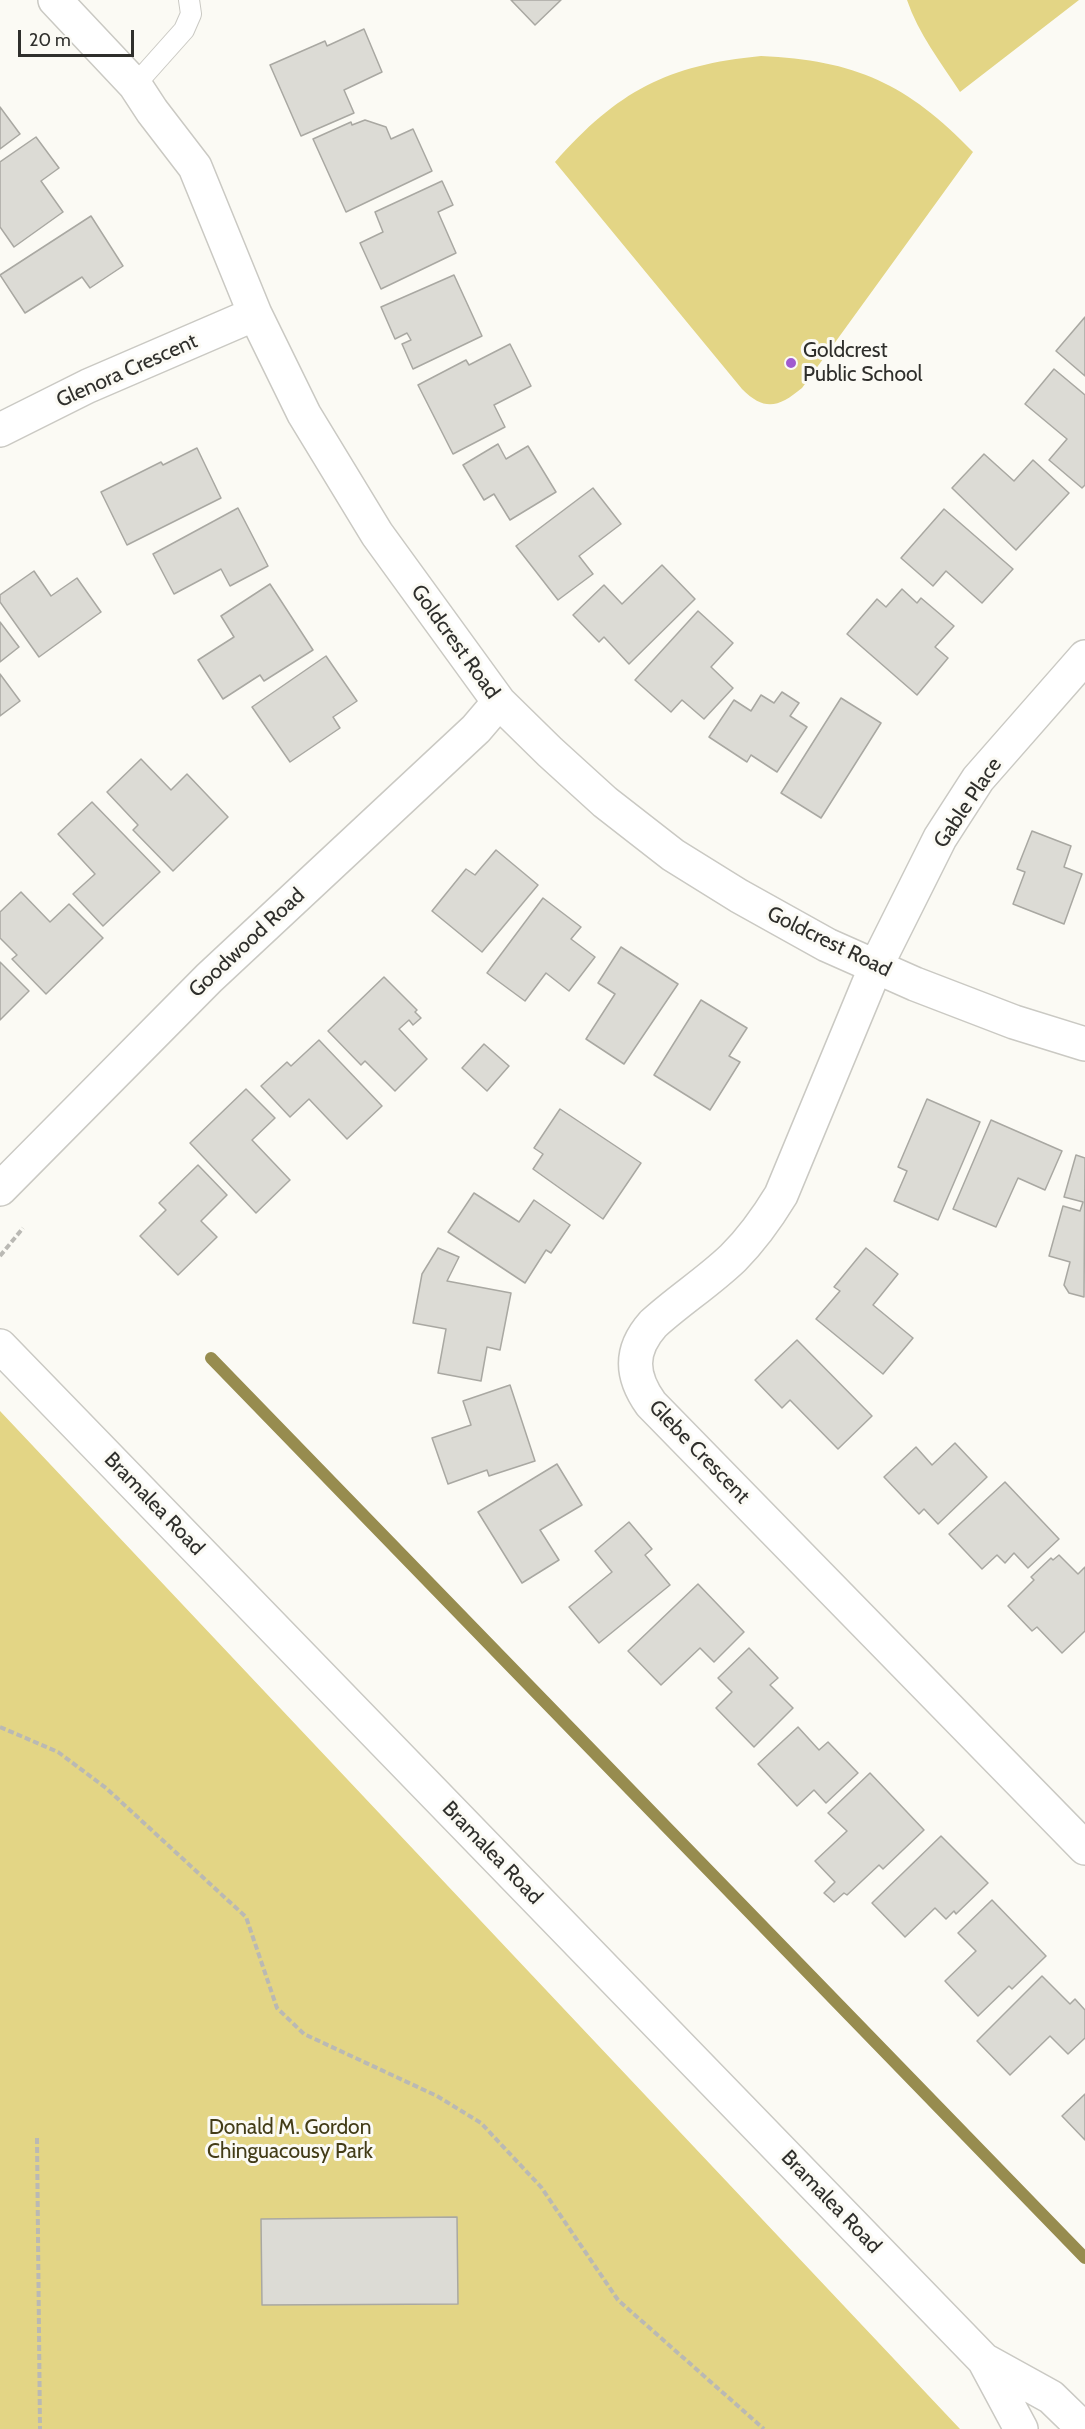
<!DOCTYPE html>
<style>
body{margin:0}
#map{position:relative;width:1085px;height:2429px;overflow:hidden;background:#fbfaf4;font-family:Cabin,sans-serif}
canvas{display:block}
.scale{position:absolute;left:18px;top:30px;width:116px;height:27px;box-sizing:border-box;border:3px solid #2f2f2c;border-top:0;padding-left:8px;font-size:18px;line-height:21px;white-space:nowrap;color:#2f2f2c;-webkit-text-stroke:4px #fbfaf4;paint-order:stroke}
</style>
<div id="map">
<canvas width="1085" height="2429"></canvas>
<div class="scale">20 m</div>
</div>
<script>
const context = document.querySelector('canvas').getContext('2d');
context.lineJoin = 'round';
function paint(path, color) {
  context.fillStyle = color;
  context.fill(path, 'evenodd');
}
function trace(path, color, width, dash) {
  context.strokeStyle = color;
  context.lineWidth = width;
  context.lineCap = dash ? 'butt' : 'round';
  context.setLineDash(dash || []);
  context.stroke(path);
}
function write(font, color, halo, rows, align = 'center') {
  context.font = font + ' Cabin,sans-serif';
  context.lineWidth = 6;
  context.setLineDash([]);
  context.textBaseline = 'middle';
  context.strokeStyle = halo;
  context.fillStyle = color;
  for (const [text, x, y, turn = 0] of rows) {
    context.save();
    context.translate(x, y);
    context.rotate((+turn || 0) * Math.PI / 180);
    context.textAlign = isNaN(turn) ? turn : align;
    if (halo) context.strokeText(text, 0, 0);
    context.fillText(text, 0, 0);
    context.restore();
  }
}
const green = new Path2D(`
 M907 0H1079L960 92C941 63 918 33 907 0Z
 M761 56C855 60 908 84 973 152L802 388C779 407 765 412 742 389L555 162C618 91 667 65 761 56Z
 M0 1411 960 2429H0Z`);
const stream = new Path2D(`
 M211 1358 1085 2258`);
const building = new Path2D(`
 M511 0H561L535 25Z
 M364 29 382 72 344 90 354 113 301 136 270 65 325 41 327 46Z
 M0 107 20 134 0 149Z
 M365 120 386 127 391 139 413 129 432 171 346 212 313 139 351 122 352 125Z
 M36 137 59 168 41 181 63 212 14 247 0 227V162Z
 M442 181 453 205 438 212 456 253 381 289 360 243 383 232 375 212Z
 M91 216 123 266 90 288 82 277 25 313 0 275Z
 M454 275 482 336 413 369 402 344 411 340 407 333 395 339 381 307Z
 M1085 317V376L1056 351Z
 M510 344 531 386 494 405 505 427 453 454 418 385 466 360 469 365Z
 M1054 369 1085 395V485L1082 488 1049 460 1067 439 1025 404Z
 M498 444 506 459 528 446 556 492 510 520 494 494 484 500 463 465Z
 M197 448 221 498 127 545 101 492 161 462 163 465Z
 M984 454 1014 481 1033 460 1069 493 1016 550 952 488Z
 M593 488 621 524 579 556 593 574 558 600 516 546Z
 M238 508 268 566 230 586 221 569 174 594 153 554Z
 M944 509 1013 569 982 603 946 571 933 586 901 558Z
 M662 565 695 599 629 664 604 637 599 642 573 615 604 585 622 604Z
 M34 571 51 596 77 578 101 612 39 657 0 602V595Z
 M270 584 313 650 264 681 260 675 223 699 198 660 234 637 221 616Z
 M902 589 917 603 921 598 954 626 935 647 948 658 917 695 847 634 877 599 886 607Z
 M698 611 733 643 711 667 733 688 704 719 682 700 671 712 635 680Z
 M0 622 19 647 0 662Z
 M326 656 357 701 333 717 340 728 290 762 252 707Z
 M0 674 20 701 0 716Z
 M782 692 799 703 790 716 807 727 777 772 751 755 747 762 709 737 734 700 751 711 761 695 774 703Z
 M841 698 881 723 821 818 781 793Z
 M141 759 171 790 187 774 228 817 173 871 133 830 138 825 107 792Z
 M92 802 160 872 103 926 73 894 95 874 58 834Z
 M1032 831 1071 846 1064 867 1082 874 1064 924 1013 904 1025 872 1017 869Z
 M496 850 538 885 482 952 432 911 466 869 475 875Z
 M21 892 50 922 69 904 103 938 46 994 12 959 17 955 0 938V912Z
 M543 898 581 927 571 939 595 957 569 991 546 973 525 1001 487 973Z
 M621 947 678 984 624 1064 586 1039 615 994 598 983Z
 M0 962 29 991 0 1020Z
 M384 977 417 1010 415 1012 421 1018 413 1025 409 1020 399 1029 427 1059 395 1091 365 1061 361 1065 328 1031Z
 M701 1000 747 1028 729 1056 740 1062 710 1110 654 1075Z
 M319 1040 382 1106 347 1139 309 1099 290 1117 261 1086 287 1062 291 1066Z
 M484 1044 509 1066 487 1091 462 1068Z
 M246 1089 275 1118 252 1140 290 1180 256 1213 190 1143Z
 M927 1099 980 1122 938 1220 894 1201 907 1171 898 1167Z
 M560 1109 641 1163 603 1219 533 1169 543 1154 534 1148Z
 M991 1120 1062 1151 1045 1190 1018 1178 996 1227 953 1209Z
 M1076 1155 1085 1158 1084 1297 1069 1293 1064 1285 1070 1262 1049 1256 1063 1206 1080 1211 1083 1202 1064 1197Z
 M198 1165 227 1195 201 1221 217 1237 178 1275 140 1236 166 1210 159 1203Z
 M474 1193 519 1222 534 1200 570 1225 551 1253 546 1250 525 1283 448 1232Z
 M438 1248 459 1257 447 1281 511 1293 500 1350 487 1347 481 1381 438 1373 446 1329 413 1323 422 1274Z
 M866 1248 898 1274 873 1305 913 1338 883 1374 816 1319 840 1291 834 1287Z
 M797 1340 872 1416 838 1449 790 1400 782 1408 755 1380Z
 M510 1385 535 1461 489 1476 487 1470 448 1484 432 1438 471 1425 463 1401Z
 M955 1443 987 1477 938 1524 924 1509 919 1514 884 1477 916 1447 932 1465Z
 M557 1464 582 1505 540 1530 559 1560 522 1583 478 1512Z
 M1005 1482 1059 1539 1028 1568 1014 1553 1005 1563 997 1555 982 1569 949 1534Z
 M629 1522 652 1549 645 1555 670 1585 599 1643 569 1607 612 1572 595 1551Z
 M1059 1555 1078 1574 1085 1567V1631L1062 1653 1037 1627 1032 1631 1008 1606 1034 1580 1031 1577 1051 1558 1053 1560Z
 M698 1584 744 1632 714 1662 700 1648 661 1685 628 1651Z
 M749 1648 778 1678 770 1685 793 1708 754 1747 716 1708 732 1692 718 1678Z
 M798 1727 819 1750 828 1742 858 1773 826 1803 814 1790 797 1806 758 1764Z
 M870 1773 924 1830 883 1869 879 1865 847 1895 844 1893 834 1902 824 1893 835 1882 815 1861 847 1831 828 1813Z
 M941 1836 988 1883 956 1914 954 1911 946 1919 935 1908 905 1937 872 1903Z
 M992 1900 1046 1956 1012 1989 1009 1986 978 2016 945 1981 976 1951 958 1933Z
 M1042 1976 1070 2004 1075 1999 1085 2010V2038L1068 2054 1050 2036 1010 2075 977 2041Z
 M1085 2094V2140L1062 2116Z
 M457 2217 458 2304 262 2305 261 2219Z`);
const path = new Path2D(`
 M0 1256 23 1228
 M0 1727 58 1752 106 1788 246 1917 277 2008 304 2034 437 2096 481 2123 541 2187 618 2300 764 2429
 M37 2138 40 2429`);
const service = new Path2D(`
 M135 85 184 30 191 14 189 0`);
const minor = new Path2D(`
 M55 0 135 85 152 111 195 167 255 314 304 414 377 534 499 702 550 752 605 802 673 855 739 896 827 945 915 984 1014 1022 1085 1044
 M0 430 88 386 255 314
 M1085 657 978 779 940 838 876 966 781 1195C767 1218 752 1239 733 1258 708 1282 678 1301 653 1324 629 1351 631 1376 651 1404L1085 1848
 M0 1189 209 978 476 729 499 702`);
const secondary = new Path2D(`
 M0 1346 984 2360 1021 2429
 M984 2360 1051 2397 1084 2429`);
const markers = [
 [791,363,6,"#a05bcf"]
];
const poiNames = [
 ["Goldcrest",803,351],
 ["Public School",803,375]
];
const streetNames = [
 ["Glenora Crescent",127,371,-24],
 ["Goldcrest Road",455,642,54],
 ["Gable Place",968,803,-56],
 ["Goldcrest Road",829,942,26],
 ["Goodwood Road",247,943,-43],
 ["Glebe Crescent",699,1452,46],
 ["Bramalea Road",154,1504,46],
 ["Bramalea Road",492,1853,46],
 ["Bramalea Road",831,2202,46]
];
const parkNames = [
 ["Donald M. Gordon",290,2128],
 ["Chinguacousy Park",290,2152]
];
paint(green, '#e3d585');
trace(stream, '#978c4f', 12);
paint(building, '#dcdbd5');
trace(building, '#a9a8a2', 1.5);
trace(service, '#cac9c3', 22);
trace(minor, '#cac9c3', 36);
trace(secondary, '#cac9c3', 36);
trace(path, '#bab9b4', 4, [6, 3]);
trace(service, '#fff', 20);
trace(minor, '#fff', 33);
trace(secondary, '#fff', 33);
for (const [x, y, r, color] of markers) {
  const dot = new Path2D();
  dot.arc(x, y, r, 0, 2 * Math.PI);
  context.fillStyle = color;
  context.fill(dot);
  trace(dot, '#fbfaf4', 2);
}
write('21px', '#2f2f2c', '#fbfaf4', poiNames, 'left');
write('21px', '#2f2f2c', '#fbfaf4', streetNames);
write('21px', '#433c17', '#fbfaf4', parkNames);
</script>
